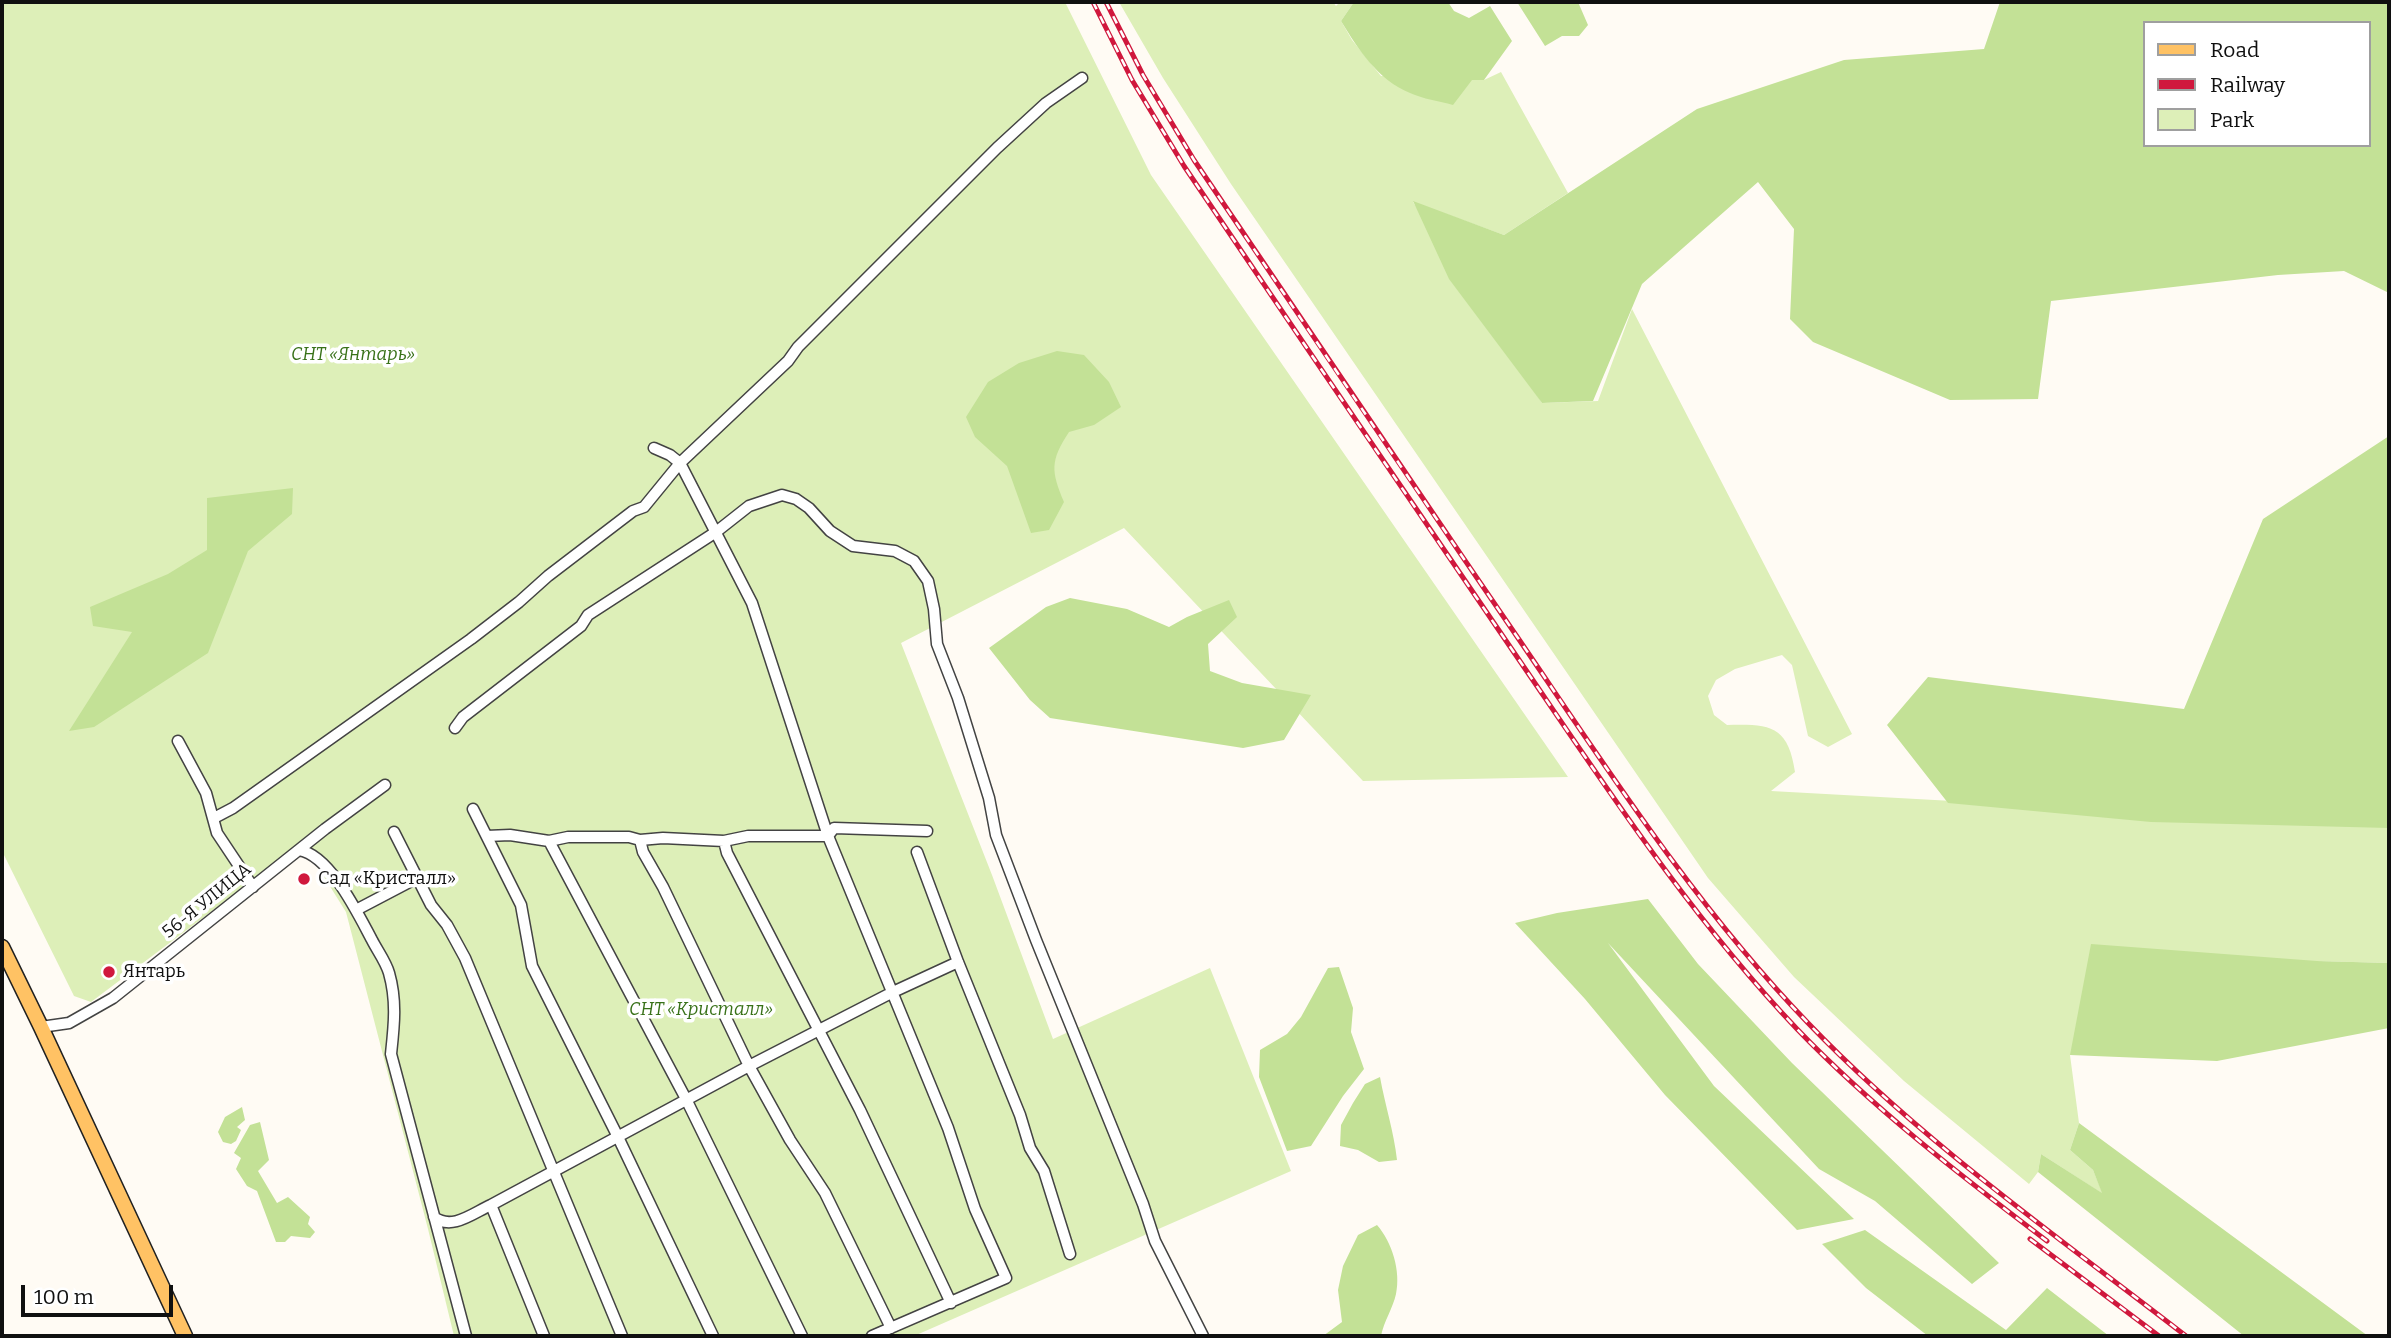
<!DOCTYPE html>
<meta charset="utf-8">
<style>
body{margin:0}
#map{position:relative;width:2391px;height:1338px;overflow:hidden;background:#fffbf4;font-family:Bitter,serif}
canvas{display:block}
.frame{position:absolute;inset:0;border:4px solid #101010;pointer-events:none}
.legend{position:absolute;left:2143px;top:21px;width:228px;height:126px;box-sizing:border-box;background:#fff;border:2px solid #9f9f9f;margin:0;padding:9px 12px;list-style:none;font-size:21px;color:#101010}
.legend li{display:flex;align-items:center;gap:14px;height:35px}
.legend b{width:35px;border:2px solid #9f9f9f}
.scale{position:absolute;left:21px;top:1285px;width:152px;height:32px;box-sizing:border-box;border:4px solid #101010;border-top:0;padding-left:9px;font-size:21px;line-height:24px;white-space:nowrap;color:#101010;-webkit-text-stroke:5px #fff;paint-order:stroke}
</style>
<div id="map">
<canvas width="2391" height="1338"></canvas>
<div class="frame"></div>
<ul class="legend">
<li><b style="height:9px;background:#ffc264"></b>Road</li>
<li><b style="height:9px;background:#d0183d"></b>Railway</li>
<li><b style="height:19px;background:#ddefb8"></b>Park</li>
</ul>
<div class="scale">100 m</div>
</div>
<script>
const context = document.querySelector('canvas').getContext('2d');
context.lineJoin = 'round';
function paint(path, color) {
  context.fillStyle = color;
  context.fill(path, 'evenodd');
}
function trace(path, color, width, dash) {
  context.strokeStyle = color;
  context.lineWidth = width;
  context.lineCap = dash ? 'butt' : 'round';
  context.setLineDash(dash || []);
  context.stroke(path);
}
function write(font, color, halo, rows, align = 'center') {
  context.font = font + ' Bitter,serif';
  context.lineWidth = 7;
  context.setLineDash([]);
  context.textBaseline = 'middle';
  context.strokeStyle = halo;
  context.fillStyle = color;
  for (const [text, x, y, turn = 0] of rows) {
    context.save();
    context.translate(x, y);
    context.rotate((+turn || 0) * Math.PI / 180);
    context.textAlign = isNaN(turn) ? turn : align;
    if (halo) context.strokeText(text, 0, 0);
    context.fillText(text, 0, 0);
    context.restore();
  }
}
const green = new Path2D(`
 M2 2H1065L1151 175 1568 777 1363 781 1124 528 901 643 992 875 1053 1039 1210 968 1291 1171 914 1336H454L428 1229 346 912 316 864 309 838 91 1002 74 996 2 851Z
 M1119 2H1333L1336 6 1340 2H1354L1341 21 1352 40 1381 76 1484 80 1501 72 1568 193 1504 235 1413 202 1542 403 1598 401 1632 309 1852 734 1828 747 1808 736 1792 665 1782 655 1735 669 1716 680 1708 696 1714 715 1727 725C1770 724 1788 725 1795 772L1771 791 2389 825V963L2317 961 2070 1055 2079 1123 2070 1150 2093 1170 2103 1194 2041 1154 2038 1172 2029 1184 1904 1081 1794 977 1708 878 1231 184 1163 78Z`);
const forest = new Path2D(`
 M1354 2H1448L1454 11 1469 18 1490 6 1512 41 1484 80H1472L1453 105C1439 101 1423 99 1410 93 1378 80 1358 49 1341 21Z
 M1517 2H1578L1588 25 1579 36H1562L1545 46Z
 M2000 2H2389V293L2344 271 2278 275 2051 301 2038 399 1950 400 1813 342 1790 319 1794 229 1758 182 1642 284 1593 401 1542 403 1449 279 1413 201 1504 235 1697 109 1844 60 1984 49ZM2144 23H2368V145H2144Z
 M1057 351 1084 355 1109 382 1121 407 1094 425 1069 432C1050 461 1051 471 1064 502L1049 530 1031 533 1007 466 975 437 966 417 988 382 1019 363Z
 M2389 436V828L2151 822 1948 803 1887 725 1928 677 2184 709 2263 519Z
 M293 488 292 514 248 551 208 653 94 727 69 731 132 632 93 626 90 607 168 574 207 550V498Z
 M1070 598 1127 609 1169 627 1187 617 1229 600 1237 617 1208 644 1210 671 1242 683 1311 695 1284 740 1243 748 1050 718 1030 700 989 648 1046 607Z
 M1648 899 1698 964 1792 1063 1999 1263 1972 1284 1875 1201 1819 1169 1608 943 1714 1086 1854 1219 1797 1230 1665 1095 1585 999 1515 923 1557 913Z
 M2091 944 2317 961 2389 963V1028L2217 1061 2070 1055Z
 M1339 967 1353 1008 1351 1032 1364 1069 1343 1096 1311 1146 1287 1151 1259 1077 1260 1050 1287 1034 1301 1017 1328 968Z
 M1380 1077C1385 1105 1394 1132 1397 1160L1379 1162 1358 1150 1340 1146 1341 1125 1353 1103 1365 1084Z
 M242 1107 245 1120 237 1127 241 1130 236 1141 231 1144 223 1142 218 1132 225 1117Z
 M260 1122 269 1160 258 1171 277 1203 288 1197 310 1217 308 1224 315 1232 310 1238 291 1236 285 1242H276L257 1191 247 1186 236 1169 241 1158 234 1153 250 1125Z
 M2079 1123 2368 1336H2244L2038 1172 2041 1154 2102 1193 2093 1170 2070 1150Z
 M1377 1225C1392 1242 1401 1271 1396 1294 1393 1308 1384 1321 1381 1336H1323L1342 1322 1338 1290 1343 1266 1358 1235Z
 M1865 1230 2006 1330 2047 1288 2109 1336H1928L1866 1288 1822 1244Z`);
const minor = new Path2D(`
 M654 448 670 455 680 463 752 603 828 836 948 1128 975 1209 1006 1278 872 1336
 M455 728 463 717 581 626 588 615 716 532 749 506 782 495 796 499 809 508 830 531 853 546 895 551 914 561 928 581 934 609 937 644 958 698 989 798 996 835 1036 940 1143 1204 1155 1241 1203 1336
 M178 741 206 793 217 833 253 887
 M473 809 521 905 532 966 617 1135 713 1336
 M214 818 233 808 471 639 519 602 548 576 633 511 644 507 680 463 788 361 798 347 997 148 1046 103 1082 78
 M394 832 431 905 447 925 465 958 622 1336
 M487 836 510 835 549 841 568 837H629L640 840 663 838 724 841 748 836H828L834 828 927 831
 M640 840 643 852 663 887 749 1066 790 1140 825 1193 891 1328
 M549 841 686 1099 802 1336
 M724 841 727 853 860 1110 951 1303
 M299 850C330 855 358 914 372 940 377 950 386 962 389 973 397 1001 394 1026 391 1054L466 1336
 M917 852 958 962 1020 1115 1030 1148 1044 1171 1070 1254
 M356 910 417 878
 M41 1027 69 1023 113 998 325 829 385 785
 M491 1205 544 1336
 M434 1217C452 1231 473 1213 491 1205L749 1066 893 992 958 962`);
const major = new Path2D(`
 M2 947 41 1027 185 1336`);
const rail = new Path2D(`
 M1093 2 1132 80 1184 166C1293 328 1403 490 1513 651 1602 781 1688 914 1797 1029 1873 1108 1960 1175 2047 1241
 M1106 2 1143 75 1194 160C1301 319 1409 479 1518 638 1608 770 1696 907 1808 1023 1921 1141 2057 1236 2186 1336
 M2030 1239 2159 1336`);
const markers = [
 [304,879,7,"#d0183d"],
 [109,972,7,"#d0183d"]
];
const parkNames = [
 ["СНТ «Янтарь»",353,355],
 ["СНТ «Кристалл»",701,1010]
];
const poiNames = [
 ["Сад «Кристалл»",318,879],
 ["Янтарь",123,972]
];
const streetNames = [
 ["56-Я УЛИЦА",207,901,-39]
];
paint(green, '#ddefb8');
paint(forest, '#c3e196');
trace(minor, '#434343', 13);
trace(major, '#212121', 17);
trace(minor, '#fff', 10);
trace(major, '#ffc264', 14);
trace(rail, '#d0183d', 5);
trace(rail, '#fff', 2.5, [8]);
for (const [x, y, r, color] of markers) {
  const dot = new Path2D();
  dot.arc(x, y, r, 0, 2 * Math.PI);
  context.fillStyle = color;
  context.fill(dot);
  trace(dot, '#fff', 2.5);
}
write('italic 18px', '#387118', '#fff', parkNames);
write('18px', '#101010', '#fff', poiNames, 'left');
write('18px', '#101010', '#fff', streetNames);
</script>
